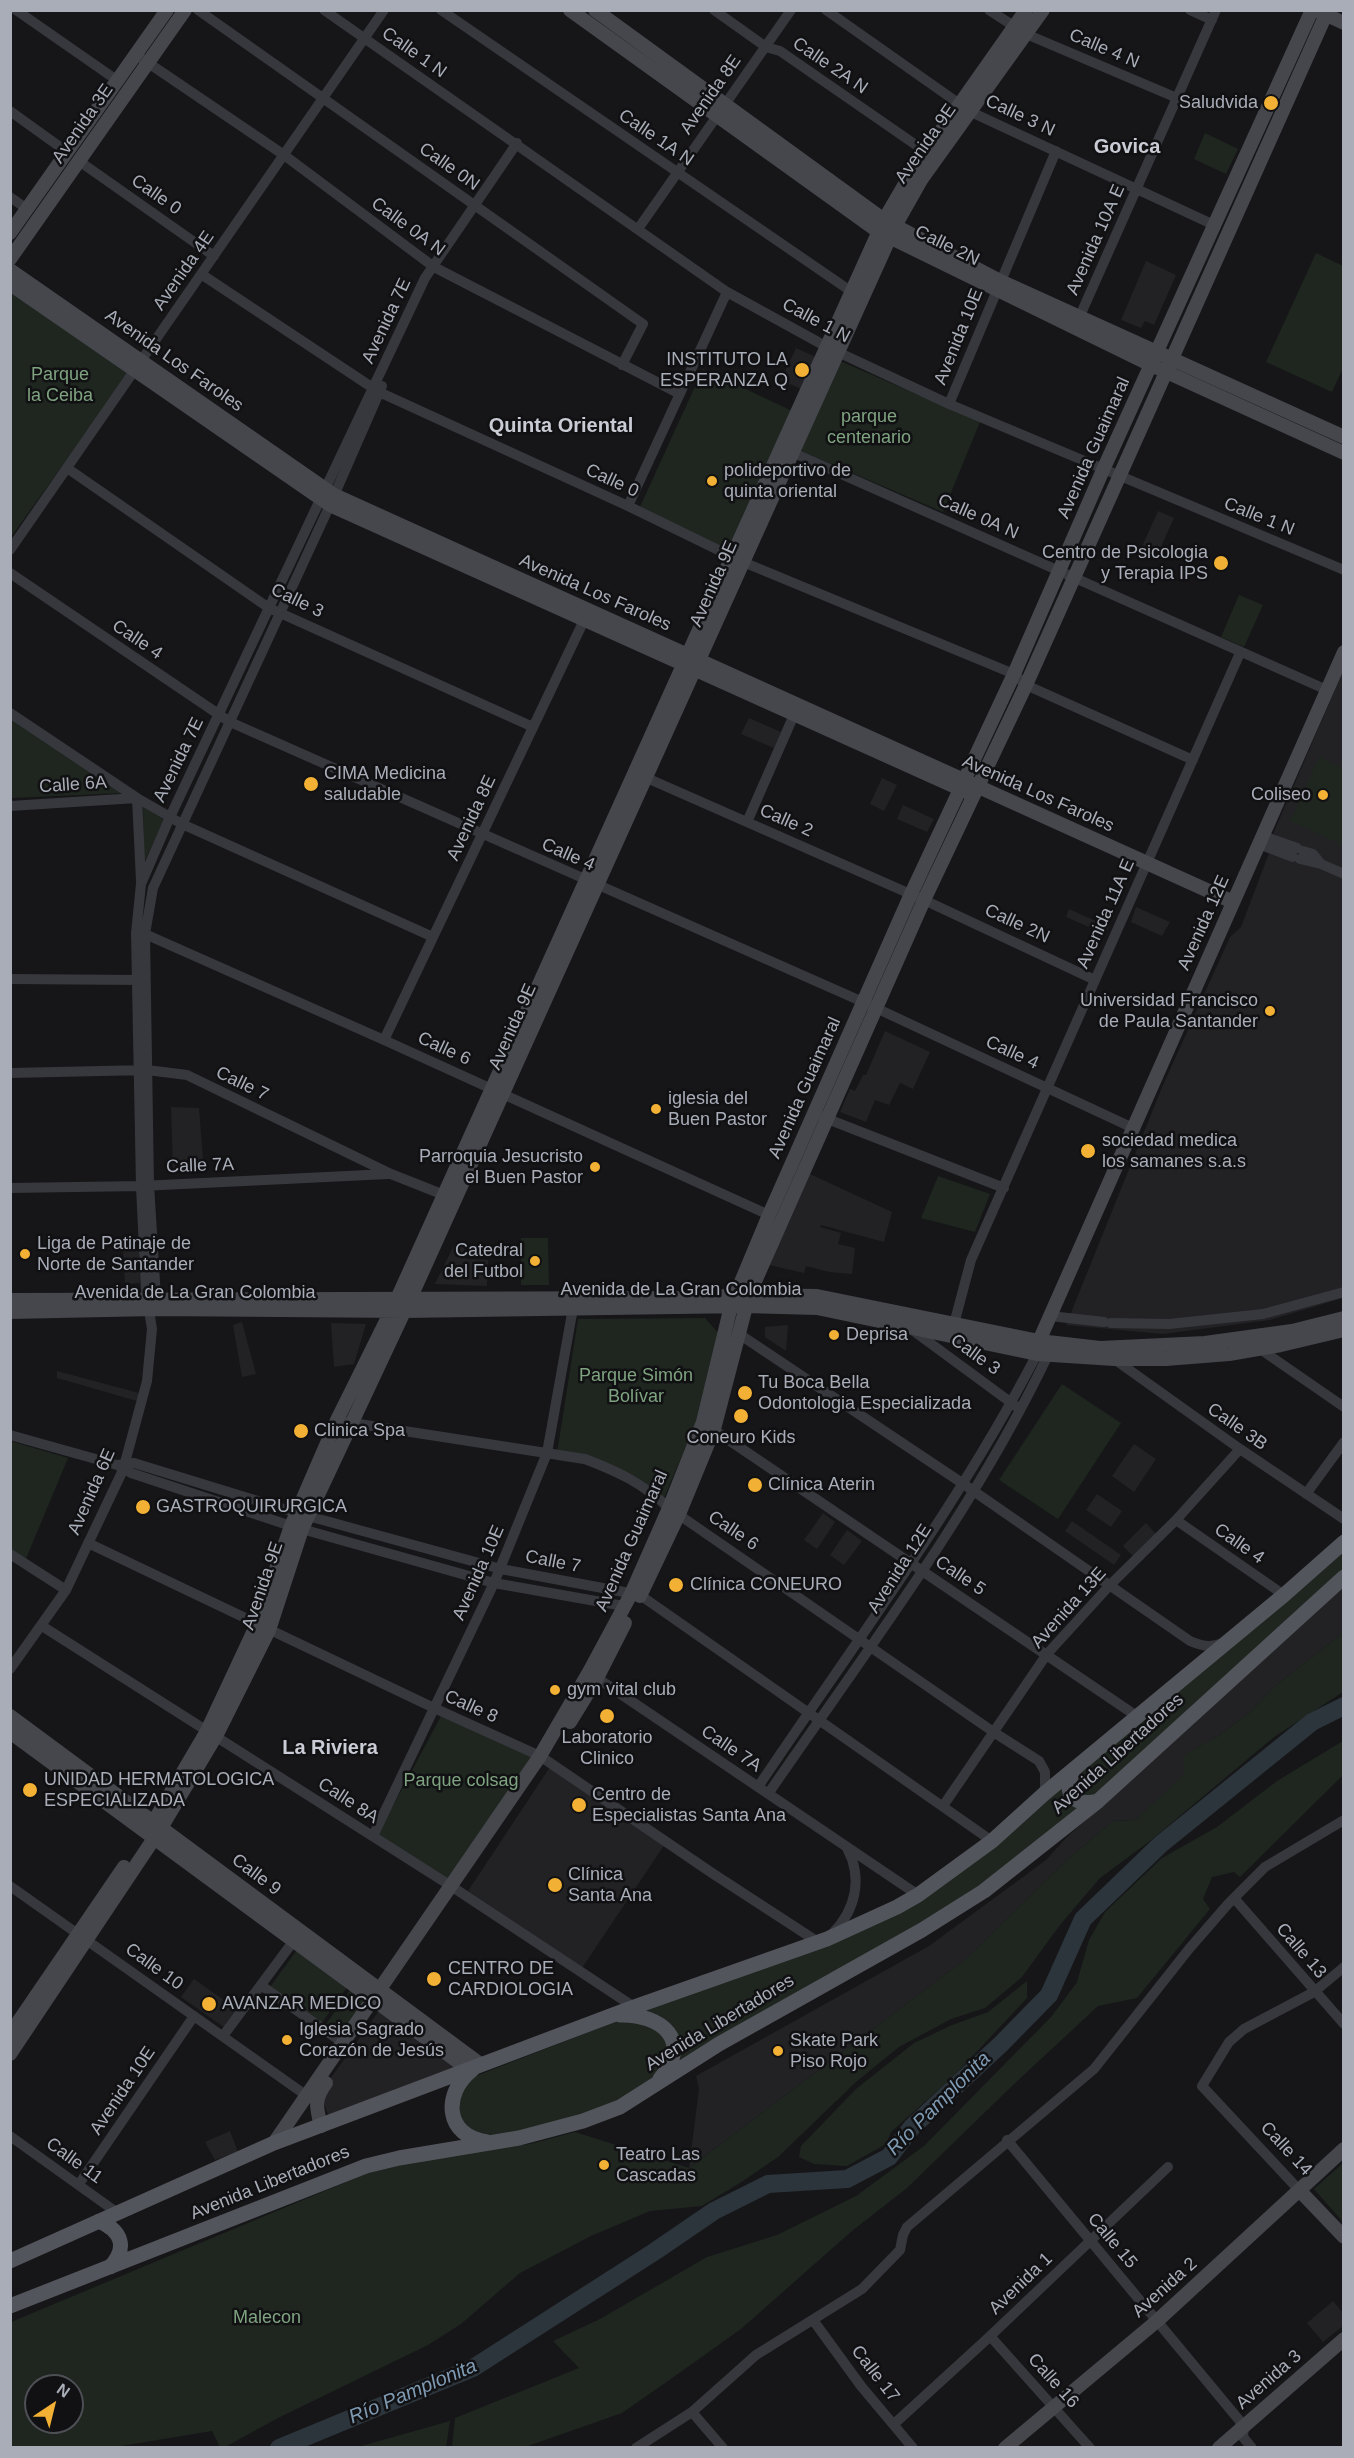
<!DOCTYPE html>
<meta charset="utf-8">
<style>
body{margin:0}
#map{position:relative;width:1354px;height:2458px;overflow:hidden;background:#161618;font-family:Helvetica,sans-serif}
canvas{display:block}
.frame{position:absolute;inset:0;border:12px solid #a8adb8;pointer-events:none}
.north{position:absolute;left:24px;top:2374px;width:60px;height:60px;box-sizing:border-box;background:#111113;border:2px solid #4d4f55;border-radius:50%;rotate:35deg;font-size:16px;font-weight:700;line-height:24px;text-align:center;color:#a8adb8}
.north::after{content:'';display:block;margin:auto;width:21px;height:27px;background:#f2b134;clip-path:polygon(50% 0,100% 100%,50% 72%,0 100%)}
</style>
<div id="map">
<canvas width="1354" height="2458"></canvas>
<div class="frame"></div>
<div class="north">N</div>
</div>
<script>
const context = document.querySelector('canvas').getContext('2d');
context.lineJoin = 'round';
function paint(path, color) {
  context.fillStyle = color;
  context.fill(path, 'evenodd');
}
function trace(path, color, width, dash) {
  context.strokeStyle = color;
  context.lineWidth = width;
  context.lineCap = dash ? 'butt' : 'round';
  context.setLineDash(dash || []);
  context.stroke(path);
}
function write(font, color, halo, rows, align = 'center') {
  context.font = font + ' Helvetica,sans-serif';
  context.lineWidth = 5;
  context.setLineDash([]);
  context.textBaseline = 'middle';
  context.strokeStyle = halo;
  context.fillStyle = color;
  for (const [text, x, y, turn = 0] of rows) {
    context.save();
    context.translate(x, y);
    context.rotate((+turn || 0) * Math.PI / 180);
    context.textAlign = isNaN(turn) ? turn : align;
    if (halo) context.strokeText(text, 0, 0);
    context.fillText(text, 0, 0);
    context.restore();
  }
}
const built = new Path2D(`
 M1146 261 1176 275 1154 325 1145 321 1141 328 1121 320Z
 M796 348 823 360 808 392 781 380Z
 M1158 511 1174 518 1156 558 1140 551Z
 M1343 671V1298L1270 1320 1163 1334 1066 1325 1163 1085 1230 937 1241 927 1269 853 1283 838 1273 834Z
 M749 718 781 732 774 748 741 734Z
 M882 778 897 785 884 811 870 804Z
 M903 805 934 819 927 832 897 819Z
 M1136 907 1170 922 1162 936 1131 922Z
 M1069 909 1109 927 1105 934 1066 917Z
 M885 1031 930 1052 913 1089 900 1083 889 1105 875 1100 866 1122 840 1112 850 1089 855 1091 863 1075H866Z
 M171 1107 199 1108 204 1172 173 1171Z
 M810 1174 892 1212 884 1242 821 1225 820 1227 841 1233 838 1244 855 1248 852 1274 829 1272 806 1266 804 1273 769 1265Z
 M455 1243 466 1244V1259L488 1260 487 1286 435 1284Z
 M123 1249H139L140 1283 125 1284Z
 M242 1322 256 1374 242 1377 233 1325Z
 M331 1323 366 1324 354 1364 334 1367Z
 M788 1325 786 1351 765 1337V1327Z
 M57 1371 139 1393 137 1401 57 1378Z
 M1134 1444 1156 1459 1134 1492 1112 1476Z
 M1097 1494 1122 1511 1111 1527 1086 1510Z
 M823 1513 835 1522 817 1549 804 1540Z
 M1072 1521 1121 1555 1114 1565 1065 1531Z
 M1146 1523 1158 1536 1135 1558 1123 1546Z
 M847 1530 862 1541 844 1565 830 1555Z
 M1343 1586V1633L1275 1686 1249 1713 1218 1736 1185 1755V1775L1135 1820 1113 1821 1068 1859 967 1958 689 2168 699 2089 696 2076 929 1946 1046 1860 1067 1837Z
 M550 1767 665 1844 582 1968 468 1891Z
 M194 1979 238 2010 225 2028 181 1997Z
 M381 2008 459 2067 329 2117 320 2093Z
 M230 2131 238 2152 215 2160 205 2142Z
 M1333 2301 1343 2313V2326L1323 2342 1307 2323Z`);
const green = new Path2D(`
 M1205 133 1238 149 1226 174 1194 159Z
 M1316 253 1343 266V368L1332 392 1266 362Z
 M10 291 129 373 11 537Z
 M838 360 980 422 943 512 799 450Z
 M703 369 803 416 739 555 639 509Z
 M1239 595 1263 605 1244 647 1221 637Z
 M11 716 123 793 11 798Z
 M1319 757 1343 768V845L1290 821Z
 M143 807 164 820 144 863Z
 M938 1176 990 1194 975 1232 921 1218Z
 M521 1238H548L549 1285H521Z
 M705 1318 721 1336 699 1415 664 1498 614 1469 556 1460 578 1319Z
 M1062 1384 1121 1423 1058 1519 999 1480Z
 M10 1441 68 1458 25 1561 11 1552Z
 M1343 1551V1572L1098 1798 1082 1802 1070 1780Z
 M1343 1633V1692L1274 1737 1150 1841 1100 1878 1060 1925 1022 1977 985 2008 951 2019 899 2047 856 2082 778 2157 743 2181 702 2206 650 2211 591 2236 520 2273 461 2324 428 2345 278 2418 225 2447H220L212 2431 115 2447 11 2448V2322L394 2162 530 2144 575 2132 689 2168 967 1958 1068 1859 1113 1821 1135 1820 1184 1775V1755L1218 1736 1249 1713 1275 1686ZM36 2386H72V2422H36Z
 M441 1716 533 1758 450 1882 377 1836Z
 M1343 1741V1775L1240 1877 1234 1872 1212 1877 1203 1899 1210 1909 1137 1998 1098 2006 1013 2085 907 2188 852 2231 741 2329 668 2381 622 2413 525 2447H452L455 2418 579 2368 553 2341 600 2319 707 2257 777 2235 856 2196 924 2146 1052 2016 1077 1982 1089 1940 1105 1912 1162 1858 1217 1827 1277 1781Z
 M1067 1780 1082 1805 983 1888 671 2070 676 2049 640 2010 918 1897Z
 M299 1947 350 1983 321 2024 270 1987Z
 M1027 1981V1998L955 2075 891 2132 886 2144 847 2166 814 2164 799 2157 801 2146 856 2089 914 2043 952 2025 988 2012Z
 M353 1986 368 1997 339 2037 324 2027Z
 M620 2020 657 2026 670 2047 658 2077 614 2106 503 2137 474 2134 456 2111 457 2098 468 2079Z
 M1343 2163V2222L1314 2189Z
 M450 2421 446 2447H358Z`);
const river = new Path2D(`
 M279 2448 473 2368 654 2252 714 2211 768 2184 847 2179 889 2157 912 2127 1001 2044 1049 1995 1083 1919 1161 1844 1312 1722 1344 1706`);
const street = new Path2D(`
 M16 10 118 81
 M198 10 643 324 622 365
 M324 10 727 292 827 347 949 404 1344 570
 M441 10 852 292
 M714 10 766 47 780 51 926 152
 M826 10 971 112 1214 225
 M989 10 1026 34 1177 98
 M1190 10 1212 20
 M141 58 284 155 434 267 680 394
 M10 111 67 152
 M79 161 214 256
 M10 197 27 209
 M638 229 791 10
 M201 274 379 392 628 506 743 562 1014 674 1026 685 1193 760
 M1079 318 1216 10
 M949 404 1056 151
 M787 450 1327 690
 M67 468 269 608 533 727
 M628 506 727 292
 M10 550 384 10
 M10 573 230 722 863 1002 1133 1128
 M10 713 137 798 182 824 433 937
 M640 775 924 900 1095 980
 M137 798 141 881
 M10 806 137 798
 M747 822 797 708
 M1263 836 1297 848
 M1259 844 1293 857
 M1303 851 1313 854 1321 864
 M1300 859 1321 864 1344 874
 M140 934H145L384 1040 769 1215
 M10 979 142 980
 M384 1040 587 614
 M10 1073 147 1070 187 1075 391 1174 444 1195
 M820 1116 1004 1188
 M10 1188 141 1186 388 1174
 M156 1298 149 1184 145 934 153 888 330 505 382 386
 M1050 1316 1104 1322
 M1111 1323 1169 1324 1263 1314 1344 1292
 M954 1324 971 1260 1240 653
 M911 1329 1017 1407
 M739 1334 962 1483 1190 1641C1202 1646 1210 1648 1223 1643
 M1260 1349 1344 1407
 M1114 1359 1240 1449 1344 1519
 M346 1422 585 1459C619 1472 642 1483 669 1508L995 1733 1039 1761 1045 1772V1793
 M708 1426 1138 1717
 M10 1435 117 1465 131 1473 291 1526 494 1583 624 1606
 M117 1465 134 1463 297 1513 501 1569 640 1595 992 1841
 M1306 1494 1344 1442
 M1176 1520 1284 1595
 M88 1543 434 1708 540 1756 712 1873 818 1942
 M10 1554 66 1590
 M42 1626 451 1886 634 2007
 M10 1669 66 1590 123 1470 147 1381 152 1329 146 1292 141 1186 136 933 141 884 170 817 425 278 517 143
 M597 1678 918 1895
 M758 1787C853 1645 959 1505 1037 1354
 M768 1794C866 1651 973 1512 1048 1355
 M943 1806 1047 1654 1110 1585 1176 1520 1240 1449
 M373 1836 494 1583 547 1453 573 1308
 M10 1886 307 2096
 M1234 1898 1344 2024
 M832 1934C856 1910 863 1878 847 1848
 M262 1986 343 2043
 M223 2036 298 1935
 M10 2136 119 2214
 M1007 2140 1244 2426 1243 2437 1252 2448
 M79 2184 194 2016
 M1300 2191 1202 2086 1229 2042 1244 2029 1314 1992 1344 1967
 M813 2320 861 2386 913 2448
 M990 2336 1090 2448
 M692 2412 723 2448
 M894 2424 986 2340 1168 2167
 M636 2448 692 2412 756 2355 862 2289 900 2250 903 2235 907 2227 1094 2069 1189 1949 1228 1904 1265 1867 1344 1820`);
const secondary = new Path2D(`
 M570 10 879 232 1151 365 1344 453
 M595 10 884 220 1000 281 1344 437
 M1318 11 1344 23
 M10 233 167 10
 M10 259 185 10
 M10 270 334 495 1233 902
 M10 284 330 505 967 792
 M10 1300 683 1298 749 1295 817 1296 1039 1341 1100 1348 1205 1343 1292 1331 1344 1318
 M10 1312 155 1309 404 1311 745 1306 817 1308 1037 1354 1114 1359H1166L1229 1354 1281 1345 1344 1330
 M1039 1341 1344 652
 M640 1596 679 1514 714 1429 749 1295 924 900 1026 685 1328 10
 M10 1716 480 2064
 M570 1722 597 1678 625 1623
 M10 1732 468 2069
 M157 1816 207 1731 257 1624 291 1526 337 1420 397 1299 884 220 912 172 1026 10
 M10 2034 124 1867
 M10 2054 161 1828 216 1736 269 1630 302 1529 410 1299 895 226 921 180 1043 10
 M321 2126C316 2107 314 2099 326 2083
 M274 2143 540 1756 589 1672 631 1594 669 1508 703 1422 731 1306 769 1215 911 894 1014 674 1103 470 1312 10
 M1300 2191 1344 2237
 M1005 2448 1157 2321 1344 2149
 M1219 2448 1344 2339`);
const primary = new Path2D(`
 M1074 1771C1061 1793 1075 1807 1098 1801
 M620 2015C662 2014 693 2041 660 2079
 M472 2070C442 2094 445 2136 487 2142
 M99 2221C122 2231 128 2248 110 2267
 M10 2261 274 2143 634 2007 827 1939 897 1907 918 1895 992 1841 1045 1793 1284 1595 1344 1542
 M10 2306 366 2166 399 2158 519 2138 583 2121 620 2107 719 2044 922 1930 984 1891 1098 1801 1344 1577`);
const markers = [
 [1271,103,8,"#f2b134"],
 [802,370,8,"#f2b134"],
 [712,481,6,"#f2b134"],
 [1221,563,8,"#f2b134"],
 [311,784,8,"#f2b134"],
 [1323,795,6,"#f2b134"],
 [1270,1011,6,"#f2b134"],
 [656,1109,6,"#f2b134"],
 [1088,1151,8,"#f2b134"],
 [595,1167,6,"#f2b134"],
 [25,1254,6,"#f2b134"],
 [535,1261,6,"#f2b134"],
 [834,1335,6,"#f2b134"],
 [745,1393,8,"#f2b134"],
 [741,1416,8,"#f2b134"],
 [301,1431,8,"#f2b134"],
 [755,1485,8,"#f2b134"],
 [143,1507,8,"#f2b134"],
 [676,1585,8,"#f2b134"],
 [555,1690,6,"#f2b134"],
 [607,1716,8,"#f2b134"],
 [30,1790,8,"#f2b134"],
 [579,1805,8,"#f2b134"],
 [555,1885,8,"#f2b134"],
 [434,1979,8,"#f2b134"],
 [209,2004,8,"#f2b134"],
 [287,2040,6,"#f2b134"],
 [778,2051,6,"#f2b134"],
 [604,2165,6,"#f2b134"]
];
const streetNames = [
 ["Calle 4 N",1104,49,23],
 ["Calle 1 N",414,53,35],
 ["Calle 2A N",830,66,34],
 ["Avenida 8E",711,95,-55],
 ["Calle 3 N",1020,116,25],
 ["Avenida 3E",83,124,-55],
 ["Calle 1A N",656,138,34],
 ["Avenida 9E",926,144,-55],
 ["Calle 0N",449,167,35],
 ["Calle 0",156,195,35],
 ["Calle 0A N",408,227,36],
 ["Avenida 10A E",1096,240,-66],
 ["Calle 2N",947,246,26],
 ["Avenida 4E",184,271,-55],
 ["Avenida 7E",387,321,-65],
 ["Calle 1 N",816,321,28],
 ["Avenida 10E",959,337,-68],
 ["Avenida Los Faroles",174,361,35],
 ["Avenida Guaimaral",1094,448,-66],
 ["Calle 0",612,481,25],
 ["Calle 0A N",978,517,24],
 ["Calle 1 N",1259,517,22],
 ["Avenida 9E",714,584,-66],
 ["Avenida Los Faroles",595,593,24],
 ["Calle 3",297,601,26],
 ["Calle 4",137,640,34],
 ["Avenida 7E",179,760,-64],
 ["Calle 6A",73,785,-4],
 ["Avenida Los Faroles",1038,794,24],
 ["Avenida 8E",472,818,-65],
 ["Calle 2",786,821,24],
 ["Calle 4",568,855,24],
 ["Avenida 11A E",1106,914,-66],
 ["Avenida 12E",1204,923,-66],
 ["Calle 2N",1017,924,25],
 ["Avenida 9E",513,1027,-66],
 ["Calle 6",444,1049,25],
 ["Calle 4",1012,1053,25],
 ["Calle 7",242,1084,26],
 ["Avenida Guaimaral",805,1088,-66],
 ["Calle 7A",200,1166,-2],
 ["Avenida de La Gran Colombia",681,1290],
 ["Avenida de La Gran Colombia",195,1293],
 ["Calle 3",975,1355,36],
 ["Calle 3B",1237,1427,35],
 ["Avenida 6E",92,1492,-66],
 ["Calle 6",733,1531,34],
 ["Avenida Guaimaral",632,1541,-66],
 ["Calle 4",1239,1544,35],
 ["Calle 7",553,1562,11],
 ["Avenida 12E",900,1569,-57],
 ["Avenida 10E",479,1573,-66],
 ["Calle 5",960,1576,34],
 ["Avenida 9E",263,1586,-71],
 ["Avenida 13E",1069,1608,-48],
 ["Calle 8",471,1707,24],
 ["Calle 7A",731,1749,34],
 ["Avenida Libertadores",1118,1754,-42],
 ["Calle 8A",348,1801,33],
 ["Calle 9",256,1875,37],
 ["Calle 13",1301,1951,49],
 ["Calle 10",154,1967,36],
 ["Avenida Libertadores",720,2023,-31],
 ["Avenida 10E",123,2091,-56],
 ["Calle 14",1286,2149,47],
 ["Calle 11",74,2161,36],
 ["Avenida Libertadores",270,2183,-22],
 ["Calle 15",1112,2241,50],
 ["Avenida 1",1021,2284,-44],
 ["Avenida 2",1165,2288,-42],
 ["Calle 17",875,2374,52],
 ["Avenida 3",1269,2380,-41],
 ["Calle 16",1053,2381,48]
];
const poiNames = [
 ["Saludvida",1258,103,"right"],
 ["INSTITUTO LA",788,360,"right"],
 ["ESPERANZA Q",788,381,"right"],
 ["polideportivo de",724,471],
 ["quinta oriental",724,492],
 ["Centro de Psicologia",1208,553,"right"],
 ["y Terapia IPS",1208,574,"right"],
 ["CIMA Medicina",324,774],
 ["saludable",324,795],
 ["Coliseo",1311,795,"right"],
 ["Universidad Francisco",1258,1001,"right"],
 ["de Paula Santander",1258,1022,"right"],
 ["iglesia del",668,1099],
 ["Buen Pastor",668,1120],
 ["sociedad medica",1102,1141],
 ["los samanes s.a.s",1102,1162],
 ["Parroquia Jesucristo",583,1157,"right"],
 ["el Buen Pastor",583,1178,"right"],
 ["Liga de Patinaje de",37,1244],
 ["Norte de Santander",37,1265],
 ["Catedral",523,1251,"right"],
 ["del Futbol",523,1272,"right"],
 ["Deprisa",846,1335],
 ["Tu Boca Bella",758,1383],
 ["Odontologia Especializada",758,1404],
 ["Clinica Spa",314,1431],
 ["Coneuro Kids",741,1438,"center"],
 ["Clínica Aterin",768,1485],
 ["GASTROQUIRURGICA",156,1507],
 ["Clínica CONEURO",690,1585],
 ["gym vital club",567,1690],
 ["Laboratorio",607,1738,"center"],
 ["Clinico",607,1759,"center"],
 ["UNIDAD HERMATOLOGICA",44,1780],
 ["ESPECIALIZADA",44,1801],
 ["Centro de",592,1795],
 ["Especialistas Santa Ana",592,1816],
 ["Clínica",568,1875],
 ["Santa Ana",568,1896],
 ["CENTRO DE",448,1969],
 ["CARDIOLOGIA",448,1990],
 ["AVANZAR MEDICO",222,2004],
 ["Iglesia Sagrado",299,2030],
 ["Corazón de Jesús",299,2051],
 ["Skate Park",790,2041],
 ["Piso Rojo",790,2062],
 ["Teatro Las",616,2155],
 ["Cascadas",616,2176]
];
const parkNames = [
 ["Parque",60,375],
 ["la Ceiba",60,396],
 ["parque",869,417],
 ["centenario",869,438],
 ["Parque Simón",636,1376],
 ["Bolívar",636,1397],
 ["Parque colsag",461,1781],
 ["Malecon",267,2318]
];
const neighbourhoodNames = [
 ["Govica",1127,147],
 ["Quinta Oriental",561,426],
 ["La Riviera",330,1748]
];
const waterNames = [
 ["Río Pamplonita",939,2104,-45],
 ["Río Pamplonita",413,2392,-23]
];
paint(built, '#222225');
paint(green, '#1e261f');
trace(river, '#2c353c', 18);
trace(street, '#37383d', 10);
trace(secondary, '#45474d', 14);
trace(primary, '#53555c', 15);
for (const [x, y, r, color] of markers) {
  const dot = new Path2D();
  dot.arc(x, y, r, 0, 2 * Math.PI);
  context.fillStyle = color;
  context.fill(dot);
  trace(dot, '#111113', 2);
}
write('18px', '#a8adb8', '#111113', streetNames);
write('18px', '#a8adb8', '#111113', poiNames, 'left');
write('18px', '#7fa381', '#111113', parkNames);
write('bold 20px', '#c9ccd4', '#111113', neighbourhoodNames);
write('italic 20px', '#7f9bb3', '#111113', waterNames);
</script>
